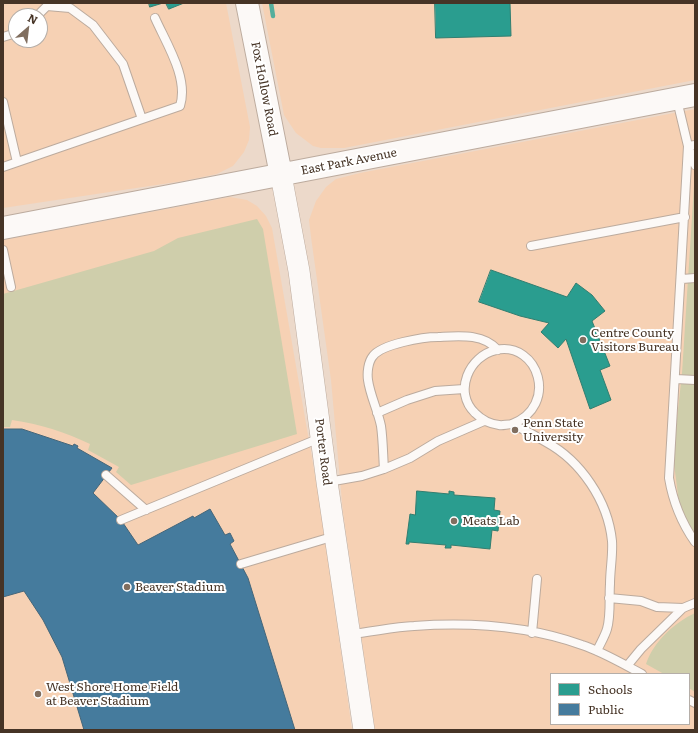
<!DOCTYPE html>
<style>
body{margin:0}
#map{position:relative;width:698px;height:733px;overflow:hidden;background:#ecd9ca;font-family:Literata,serif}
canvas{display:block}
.frame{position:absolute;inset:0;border:4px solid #463426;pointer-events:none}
.legend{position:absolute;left:550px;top:673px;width:140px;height:52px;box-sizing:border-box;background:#fff;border:1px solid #b5aea8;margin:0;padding:5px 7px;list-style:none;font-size:12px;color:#463426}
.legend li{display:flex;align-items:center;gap:8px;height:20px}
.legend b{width:20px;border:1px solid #b5aea8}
.north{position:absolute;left:8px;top:8px;width:40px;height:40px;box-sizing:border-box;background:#fff;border:1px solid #b5aea8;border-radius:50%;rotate:28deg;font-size:11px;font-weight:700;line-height:16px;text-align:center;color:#463426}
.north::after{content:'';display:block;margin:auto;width:14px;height:18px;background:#806e5f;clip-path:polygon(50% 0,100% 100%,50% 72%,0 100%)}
</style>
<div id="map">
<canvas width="698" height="733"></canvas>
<div class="frame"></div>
<ul class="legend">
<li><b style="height:11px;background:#2a9d8f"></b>Schools</li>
<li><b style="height:11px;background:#457b9d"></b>Public</li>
</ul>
<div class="north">N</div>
</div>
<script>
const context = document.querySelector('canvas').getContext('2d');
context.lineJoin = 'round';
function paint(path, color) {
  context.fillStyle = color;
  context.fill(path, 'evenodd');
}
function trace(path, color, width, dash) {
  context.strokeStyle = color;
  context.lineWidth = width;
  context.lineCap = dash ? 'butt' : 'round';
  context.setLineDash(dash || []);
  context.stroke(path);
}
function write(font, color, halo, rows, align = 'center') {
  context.font = font + ' Literata,serif';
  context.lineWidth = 4;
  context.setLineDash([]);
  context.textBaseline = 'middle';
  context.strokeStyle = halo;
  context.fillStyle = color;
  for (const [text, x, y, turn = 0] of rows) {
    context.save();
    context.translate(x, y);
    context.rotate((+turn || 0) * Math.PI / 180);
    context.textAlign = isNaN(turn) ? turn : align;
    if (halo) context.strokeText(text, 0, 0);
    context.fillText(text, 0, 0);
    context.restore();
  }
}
const built = new Path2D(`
 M3 3H226L250 127 249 140 244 152 233 166 217 174 183 181 3 208ZM16 16H40V40H16Z
 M262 3H695V80L344 148H321L313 146 296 133 284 115Z
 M695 109V730H375L343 513 331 380 311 237 309 220 316 201 326 187 336 179 360 173ZM551 674H689V724H551Z
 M230 197 247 200 257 206 266 216 272 228 320 504 352 730H3V240Z`);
const green = new Path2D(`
 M695 170V534L688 526 679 503 673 456 682 373Z
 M257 219 263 229 297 434 131 485 116 472 119 467 88 450 90 444C65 432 40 424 12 420L10 427H3V294L154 251 178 238Z
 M695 613V692L689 688V674H664L646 664C654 641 674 623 695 613Z`);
const schools = new Path2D(`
 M149 3H163L150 7Z
 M166 3H184L169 9Z
 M435 3H510L511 36 436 38Z
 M491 270 567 297 576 283 592 295 605 311 592 321 610 366 600 370 611 400 590 409 566 339 558 348 541 332 549 323 520 316 479 302Z
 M417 491 449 494V491L454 492V495L495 498 494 510 500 511 498 531 492 530 490 549 451 545V548H445L446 545 409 542V544H406L410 514 415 515Z`);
const public = new Path2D(`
 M3 429H22L73 446 74 444 78 446 77 448 112 468 93 493 121 520 138 545 193 516 194 518 210 509 225 535 230 533 234 541 230 544 248 578 295 730H84L62 657 43 620 24 591 3 597Z`);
const stream = new Path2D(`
 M271 3 273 16`);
const service = new Path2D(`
 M37 16 47 6 70 8 93 25 123 64 142 119
 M3 37 16 33
 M677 100 688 146 695 165
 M3 102 17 162
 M695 145 688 146 669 478C673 502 681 522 695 542
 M3 167 180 106C189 78 166 43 155 18
 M531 246 685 217
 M3 250 11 287
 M682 279 695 278
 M676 379 695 380
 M377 413 407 400 435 391 464 389
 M512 424C559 406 539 341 496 350 469 356 453 392 475 413 481 419 490 424 499 425 504 426 509 423 513 425 524 429 535 436 546 442 581 461 608 501 612 541 613 555 610 570 610 584 609 597 611 616 607 629 605 636 600 644 597 651
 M384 469C383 455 383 440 381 426 378 411 370 395 368 380 367 373 368 362 373 356 382 344 423 337 438 337 459 336 483 333 498 350
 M106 475 146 510
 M328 482 362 476 384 469 410 458 438 441 484 421
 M121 520 320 438
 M241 564 335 536
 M609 598 641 601 657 607 683 608
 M532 633 537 579
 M350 634C372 632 393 627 414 626 469 622 529 626 582 645 603 652 623 664 642 674
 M627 666 641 649 683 608 695 603
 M689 700 695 703`);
const tertiary = new Path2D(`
 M281 175 299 271 327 482 364 730`);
const secondary = new Path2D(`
 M247 3 281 175
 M3 228 695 95`);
const markers = [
 [583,340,4,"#806e5f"],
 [515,430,4,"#806e5f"],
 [454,521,4,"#806e5f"],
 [127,587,4,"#806e5f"],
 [38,694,4,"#806e5f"]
];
const streetNames = [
 ["Fox Hollow Road",264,89,79],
 ["East Park Avenue",349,162,-11],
 ["Porter Road",323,452,83]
];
const poiNames = [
 ["Centre County",591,333],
 ["Visitors Bureau",591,347],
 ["Penn State",523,423],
 ["University",523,437],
 ["Meats Lab",462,521],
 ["Beaver Stadium",135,587],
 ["West Shore Home Field",46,687],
 ["at Beaver Stadium",46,701]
];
paint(built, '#f6d1b4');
paint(green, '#cfceab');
paint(schools, '#2a9d8f');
trace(schools, '#327e70', 1);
paint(public, '#457b9d');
trace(public, '#456679', 1);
trace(stream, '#55ae9c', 4.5);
trace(service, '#bcab9e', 10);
trace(tertiary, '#bcab9e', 22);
trace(secondary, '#bcab9e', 24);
trace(service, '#fcf9f7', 8);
trace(tertiary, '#fcf9f7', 21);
trace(secondary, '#fcf9f7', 22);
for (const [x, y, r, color] of markers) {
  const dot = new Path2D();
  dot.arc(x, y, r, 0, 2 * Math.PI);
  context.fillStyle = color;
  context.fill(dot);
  trace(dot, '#fff', 1.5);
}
write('12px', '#463426', '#fff', streetNames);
write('12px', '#463426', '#fff', poiNames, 'left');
</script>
